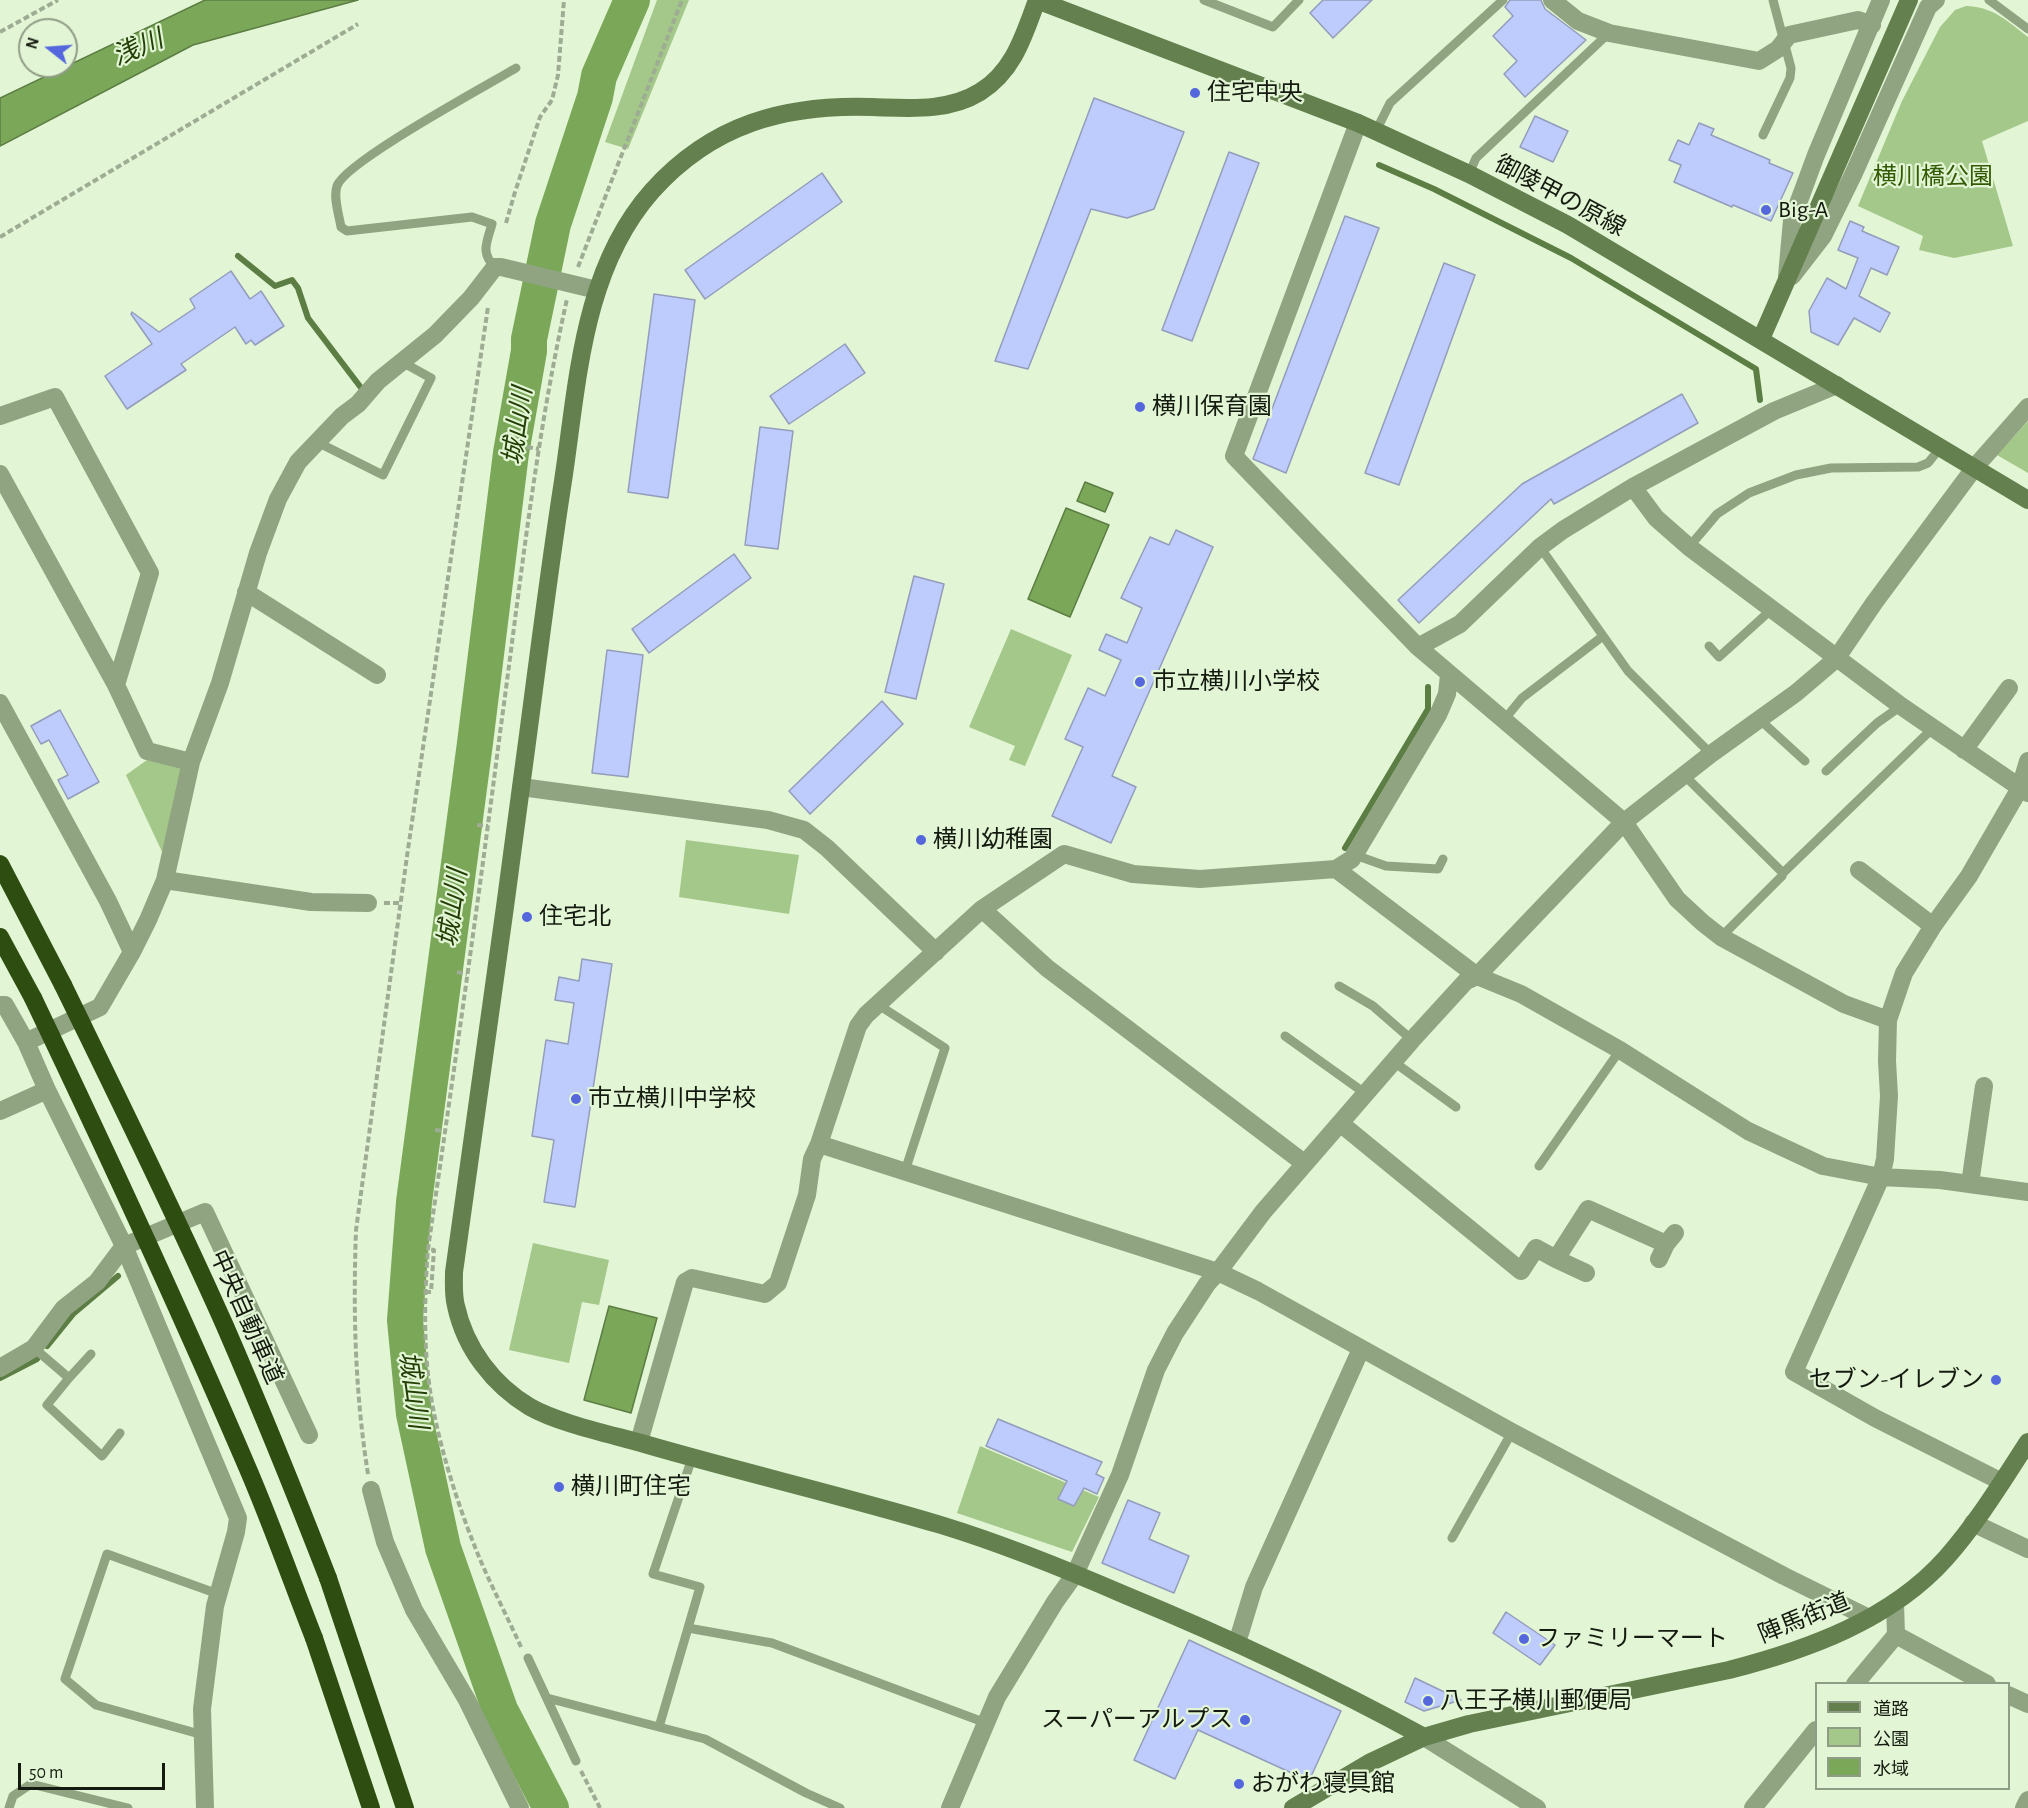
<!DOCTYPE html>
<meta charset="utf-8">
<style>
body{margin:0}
#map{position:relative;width:2028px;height:1808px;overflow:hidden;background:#e2f5d5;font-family:"Alegreya Sans","Noto Sans JP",sans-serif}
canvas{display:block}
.legend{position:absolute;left:1815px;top:1682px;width:195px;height:108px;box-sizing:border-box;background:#e2f5d5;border:2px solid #909d86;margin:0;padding:8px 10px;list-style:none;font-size:18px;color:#141a0f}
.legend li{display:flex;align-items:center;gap:12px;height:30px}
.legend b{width:30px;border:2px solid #909d86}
.north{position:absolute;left:18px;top:18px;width:60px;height:60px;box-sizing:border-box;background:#e2f5d5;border:2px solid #909d86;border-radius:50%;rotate:287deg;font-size:16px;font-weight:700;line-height:24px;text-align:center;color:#141a0f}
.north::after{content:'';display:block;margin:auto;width:21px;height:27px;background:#5467dd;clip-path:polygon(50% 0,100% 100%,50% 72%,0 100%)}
.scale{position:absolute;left:18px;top:1763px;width:147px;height:27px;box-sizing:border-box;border:3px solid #141a0f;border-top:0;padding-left:8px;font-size:18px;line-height:21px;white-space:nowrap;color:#141a0f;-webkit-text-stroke:4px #e2f5d5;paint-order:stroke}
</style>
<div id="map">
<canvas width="2028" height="1808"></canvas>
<ul class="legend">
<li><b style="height:8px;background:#63804e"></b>道路</li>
<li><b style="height:16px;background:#a4c78a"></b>公園</li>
<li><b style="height:16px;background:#7ba759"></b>水域</li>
</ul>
<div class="north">N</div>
<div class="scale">50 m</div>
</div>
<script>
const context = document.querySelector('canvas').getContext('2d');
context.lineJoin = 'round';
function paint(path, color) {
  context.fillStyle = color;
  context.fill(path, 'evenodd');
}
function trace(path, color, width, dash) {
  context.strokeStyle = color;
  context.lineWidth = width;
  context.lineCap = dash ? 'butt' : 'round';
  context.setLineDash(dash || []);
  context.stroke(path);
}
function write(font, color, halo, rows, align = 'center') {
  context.font = font + ' "Alegreya Sans","Noto Sans JP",sans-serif';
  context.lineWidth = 4.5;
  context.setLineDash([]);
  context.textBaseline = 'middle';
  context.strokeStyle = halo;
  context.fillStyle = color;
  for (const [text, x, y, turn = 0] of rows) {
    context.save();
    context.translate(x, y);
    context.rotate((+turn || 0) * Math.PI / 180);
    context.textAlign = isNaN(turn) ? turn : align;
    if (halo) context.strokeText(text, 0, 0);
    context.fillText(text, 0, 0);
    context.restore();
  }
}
const green = new Path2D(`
 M657 0H689L628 149 605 142Z
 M1966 6C1994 7 2007 21 2028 37V121L1982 141 2013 246 1954 258 1919 250 1923 236 1858 206 1902 101 1940 27 1955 10Z
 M2028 421V473L1997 455Z
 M1011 629 1072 655 1025 766 1009 760 1015 746 969 727Z
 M147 760 185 767 164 856 126 775Z
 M686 840 799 855 789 914 679 897Z
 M533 1243 609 1260 599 1305 582 1302 569 1363 509 1350Z
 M980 1446 1099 1497 1072 1552 957 1513Z`);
const water = new Path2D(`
 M205 0H358L193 45 0 146V98Z
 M1085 482 1113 493 1105 512 1077 501Z
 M1066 508 1109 525 1070 617 1028 599Z
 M609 1306 657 1318 631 1413 584 1400Z`);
const stream = new Path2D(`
 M1379 165 1434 189 1571 258 1756 369 1760 400
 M238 256 275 286 292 280 298 288 308 318 362 389
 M1345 848 1428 709V687
 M47 1346 73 1314 118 1276
 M0 1378 37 1359`);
const river = new Path2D(`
 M551 1808 500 1710 443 1548 414 1414 405 1320 414 1202 475 743 511 453 529 351V339L553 224 595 97 599 76 632 0`);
const building = new Path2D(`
 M1323 0H1372L1333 38 1310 13Z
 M1510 0H1541L1545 9 1586 40 1525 97 1504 74 1517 61 1493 36 1513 16 1505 7Z
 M1094 98 1184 132 1154 209 1127 218 1091 209 1028 369 995 361Z
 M1535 116 1568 131 1553 162 1520 147Z
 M1699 123 1714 129 1711 135 1770 160 1769 163 1793 173 1771 221 1733 205 1732 207 1674 182 1681 165 1669 160 1678 140 1689 145Z
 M1229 152 1259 163 1192 341 1162 330Z
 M822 173 842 202 705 299 685 270Z
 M1345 216 1379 228 1286 473 1253 459Z
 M1850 221 1864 227 1862 231 1899 247 1887 275 1871 268 1859 296 1890 313 1880 332 1854 318 1838 345 1811 332 1809 311 1827 278 1846 289 1858 258 1838 250Z
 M1444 263 1475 275 1399 485 1365 473Z
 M231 271 250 299 261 291 284 326 255 345 251 340 246 344 235 327 181 364 186 370 127 409 105 376 152 344 131 314 132 312 159 332 195 308 190 299Z
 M654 294 695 300 668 498 628 492Z
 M845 344 865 373 789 424 770 396Z
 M1682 394 1698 423 1554 504 1551 499 1419 623 1398 600 1522 484Z
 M760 427 793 431 778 549 745 545Z
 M1176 530 1213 547 1112 776 1136 787 1111 843 1052 816 1083 747 1065 739 1088 688 1105 696 1121 660 1099 650 1106 634 1127 643 1142 608 1121 598 1150 537 1169 545Z
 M734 554 751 578 649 653 632 629Z
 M914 576 944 584 916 699 885 692Z
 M607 650 643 655 628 777 592 773Z
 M882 701 903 724 810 814 789 791Z
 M60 710 99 782 68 799 58 780 68 775 49 740 41 744 31 726Z
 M582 959 612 964 575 1207 544 1202 554 1140 532 1136 546 1040 568 1044 574 1003 555 1000 559 977 579 981Z
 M998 1419 1102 1462 1096 1474 1104 1478 1097 1494 1084 1488 1074 1506 1058 1499 1067 1481 986 1446Z
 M1128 1500 1160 1513 1149 1539 1189 1556 1174 1593 1102 1563Z
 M1506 1612 1555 1645 1540 1665 1493 1633Z
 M1189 1640 1341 1711 1309 1781 1198 1730 1175 1779 1134 1760Z
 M1415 1678 1461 1700 1424 1711 1405 1702Z`);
const path = new Path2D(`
 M0 32 58 0
 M506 223 515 192 540 117 552 100 558 75 564 0
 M0 237 358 24
 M578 267 682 0
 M527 447 539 449
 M477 825 488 826
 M384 903H401
 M457 972 467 974
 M435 1130 445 1131
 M425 1292H431L434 1250 428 1249
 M368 1474C355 1393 353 1312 356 1230L407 856 488 307
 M521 1647C507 1616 490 1584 477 1552 459 1508 442 1455 433 1408 423 1356 424 1302 428 1249 453 1077 478 905 500 733 520 588 535 442 567 299
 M581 1771 600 1808`);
const lane = new Path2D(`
 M1204 0 1273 27 1299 0
 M1989 0 2028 29
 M1376 131 1390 103 1503 0
 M1763 135 1790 78 1791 68 1773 0
 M1469 174 1476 158 1609 33
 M495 267C480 253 487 242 492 224L472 217 347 231 341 227C339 215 333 197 337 186 345 162 486 86 516 68
 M317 442 383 475 431 378 402 362
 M1540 547 1628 671 1711 754
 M1689 547 1717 514 1749 493 1796 475 1831 468 1918 467 1928 463 1941 447
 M1709 646 1719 657 1772 609
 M1759 719 1805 761
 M1504 720 1522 698 1603 636
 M1826 771 1877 723 1901 706
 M1685 776 1783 873 1782 876 1721 937
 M1355 855 1386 866 1438 869 1443 859
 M1783 873 1933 728
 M1339 986 1373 1006 1412 1040
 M877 1004 945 1048 905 1171
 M1285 1036 1366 1094
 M1394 1062 1456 1107
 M1539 1166 1620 1050
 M34 1348 69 1378 91 1354
 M69 1378 47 1405 102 1456 120 1433
 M1452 1538 1512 1432
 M688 1628 772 1643 986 1723
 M528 1658 576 1761
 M547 1698 705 1739 806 1793 840 1808
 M659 1727 700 1587 653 1574 692 1458
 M203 1735 96 1705 65 1679 107 1554 218 1594
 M9 1808 13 1796 31 1784 128 1808`);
const street = new Path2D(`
 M1552 0 1578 21 1609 33 1759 61 1778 49 1789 35 1858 20 1872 25
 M1358 123 1234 456 1418 647 1624 822 1677 899 1703 923 1721 937 1844 1004 1888 1020
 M1787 276 1792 220 1816 155 1881 0
 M1792 276 1823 236 1853 175 1928 7 1936 0
 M0 416 55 397 150 573 116 685 147 751 191 762
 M0 474 116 685
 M1633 487 1656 518 1689 547 1901 706 2028 793
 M246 592 377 675
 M1418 647 1460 624 1540 547 1563 530 1633 487 1774 411 1837 385
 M0 703 108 901 132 952
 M1964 750 2009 688
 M521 787 768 820 804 830 827 848 936 952
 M1336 869 1477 976 1521 994 1620 1050 1748 1131 1823 1166 1881 1177 1940 1180 2028 1192
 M1859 870 1933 926
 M165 880 311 902 368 903
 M982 909 1047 968 1304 1163
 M0 1005H5L26 1042 47 1090 124 1246 97 1282 64 1308 34 1348 0 1368
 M26 1042 100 1007 132 952 148 920 165 880 191 762 220 683 258 553 278 499 298 462 342 416 358 404 378 381 435 335 471 298 495 267H501L597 290
 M0 1111 47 1090
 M1340 1123 1521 1271 1536 1248 1556 1259 1588 1209 1666 1244
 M819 1144 1218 1272 1258 1291 1512 1432 1784 1576 1869 1618
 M1970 1184 1984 1086
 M1556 1259 1586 1273
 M1659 1259 1666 1244 1675 1233
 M639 1442 685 1282 692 1278 765 1294 778 1283 807 1195 812 1159 819 1144 858 1026 866 1015 982 909 1064 854 1133 874 1200 879 1336 869 1352 859 1438 715 1447 694 1449 675
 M2002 1482 1875 1418 1794 1372 1881 1177 1885 1159 1889 1096 1887 1061 1888 1020 1904 973 1933 926 1969 876 2020 788 2028 761
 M371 1490 385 1542 414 1610 467 1700 520 1808
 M1973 1523 2028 1549
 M1896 1635 1987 1684
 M1237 1643 1254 1587 1361 1349
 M1855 1684 1896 1635 1895 1603
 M2008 1695 2028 1704
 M1424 1737 1537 1808
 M205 1808 202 1709 215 1606 236 1532 238 1518 124 1246 205 1212 309 1435
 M950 1808 997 1697 1055 1602 1075 1574 1120 1475 1156 1370 1175 1333 1207 1284 1218 1272 1263 1212 1412 1040 1466 981 1477 976 1624 822 1711 754 1796 693 1836 659 1874 603 1975 467 2028 407
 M1753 1808 1816 1730
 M2024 1808 2028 1800`);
const secondary = new Path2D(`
 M1037 0C1024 35 1014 71 980 92 948 112 908 108 872 107 785 104 712 124 652 191 582 270 578 382 563 481 547 583 535 685 521 787 500 949 476 1111 454 1272 454 1283 453 1295 456 1306 465 1348 493 1385 530 1407 560 1424 614 1435 648 1445 745 1473 844 1496 941 1525 1003 1544 1065 1569 1125 1595 1227 1637 1327 1684 1424 1737
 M1037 0 1358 123 1469 174 1568 225 2028 500
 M1761 339 1909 0
 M1293 1808 1369 1763 1424 1737 1469 1724 1729 1670C1807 1650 1891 1620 1946 1558 1977 1523 2002 1482 2028 1442`);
const highway = new Path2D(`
 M0 864 63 985
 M0 937 33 998
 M328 1578 405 1808
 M314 1638 371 1808`);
const highwayBridge = new Path2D(`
 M63 985C118 1098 174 1211 225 1326 261 1409 295 1493 328 1578
 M33 998C107 1153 180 1310 248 1469 272 1525 292 1582 314 1638`);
const markers = [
 [1195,93,6,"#5467dd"],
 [1766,210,6,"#5467dd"],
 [1140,407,6,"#5467dd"],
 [1140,682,6,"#5467dd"],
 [921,840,6,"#5467dd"],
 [527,917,6,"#5467dd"],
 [576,1099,6,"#5467dd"],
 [1996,1380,6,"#5467dd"],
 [559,1487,6,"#5467dd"],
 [1524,1639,6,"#5467dd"],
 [1428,1701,6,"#5467dd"],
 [1245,1720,6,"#5467dd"],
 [1239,1784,6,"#5467dd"]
];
const poiNames = [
 ["住宅中央",1207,93],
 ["Big-A",1778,210],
 ["横川保育園",1152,407],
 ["市立横川小学校",1152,682],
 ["横川幼稚園",933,840],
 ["住宅北",539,917],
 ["市立横川中学校",588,1099],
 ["セブン-イレブン",1984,1380,"right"],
 ["横川町住宅",571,1487],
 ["ファミリーマート",1536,1639],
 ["八王子横川郵便局",1440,1701],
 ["スーパーアルプス",1233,1720,"right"],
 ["おがわ寝具館",1251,1784]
];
const parkNames = [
 ["横川橋公園",1933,177]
];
const streetNames = [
 ["御陵甲の原線",1560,196,28],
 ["中央自動車道",246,1317,66],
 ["陣馬街道",1804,1618,-22]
];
const waterNames = [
 ["浅川",138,48,-23],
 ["城山川",518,426,-82],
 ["城山川",453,908,-82],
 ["城山川",413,1390,82]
];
paint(green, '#a4c78a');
paint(water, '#7ba759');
trace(water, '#5c7d43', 1.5);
trace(stream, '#5c7d43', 6);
trace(river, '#7ba759', 36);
paint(building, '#beccfd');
trace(building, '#939cbb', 1.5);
trace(path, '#9eac93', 4, [6, 3]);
trace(lane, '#90a482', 9);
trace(street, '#90a482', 18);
trace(secondary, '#63804e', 18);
trace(highway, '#2e4d11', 18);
trace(highwayBridge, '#2e4d11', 18);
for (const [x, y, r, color] of markers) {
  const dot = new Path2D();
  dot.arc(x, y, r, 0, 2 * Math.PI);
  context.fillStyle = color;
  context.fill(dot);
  trace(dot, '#e2f5d5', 2);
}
write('24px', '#141a0f', '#e2f5d5', poiNames, 'left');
write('24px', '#335b03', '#e2f5d5', parkNames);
write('24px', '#141a0f', '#e2f5d5', streetNames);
write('italic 26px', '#223e04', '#e2f5d5', waterNames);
</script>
